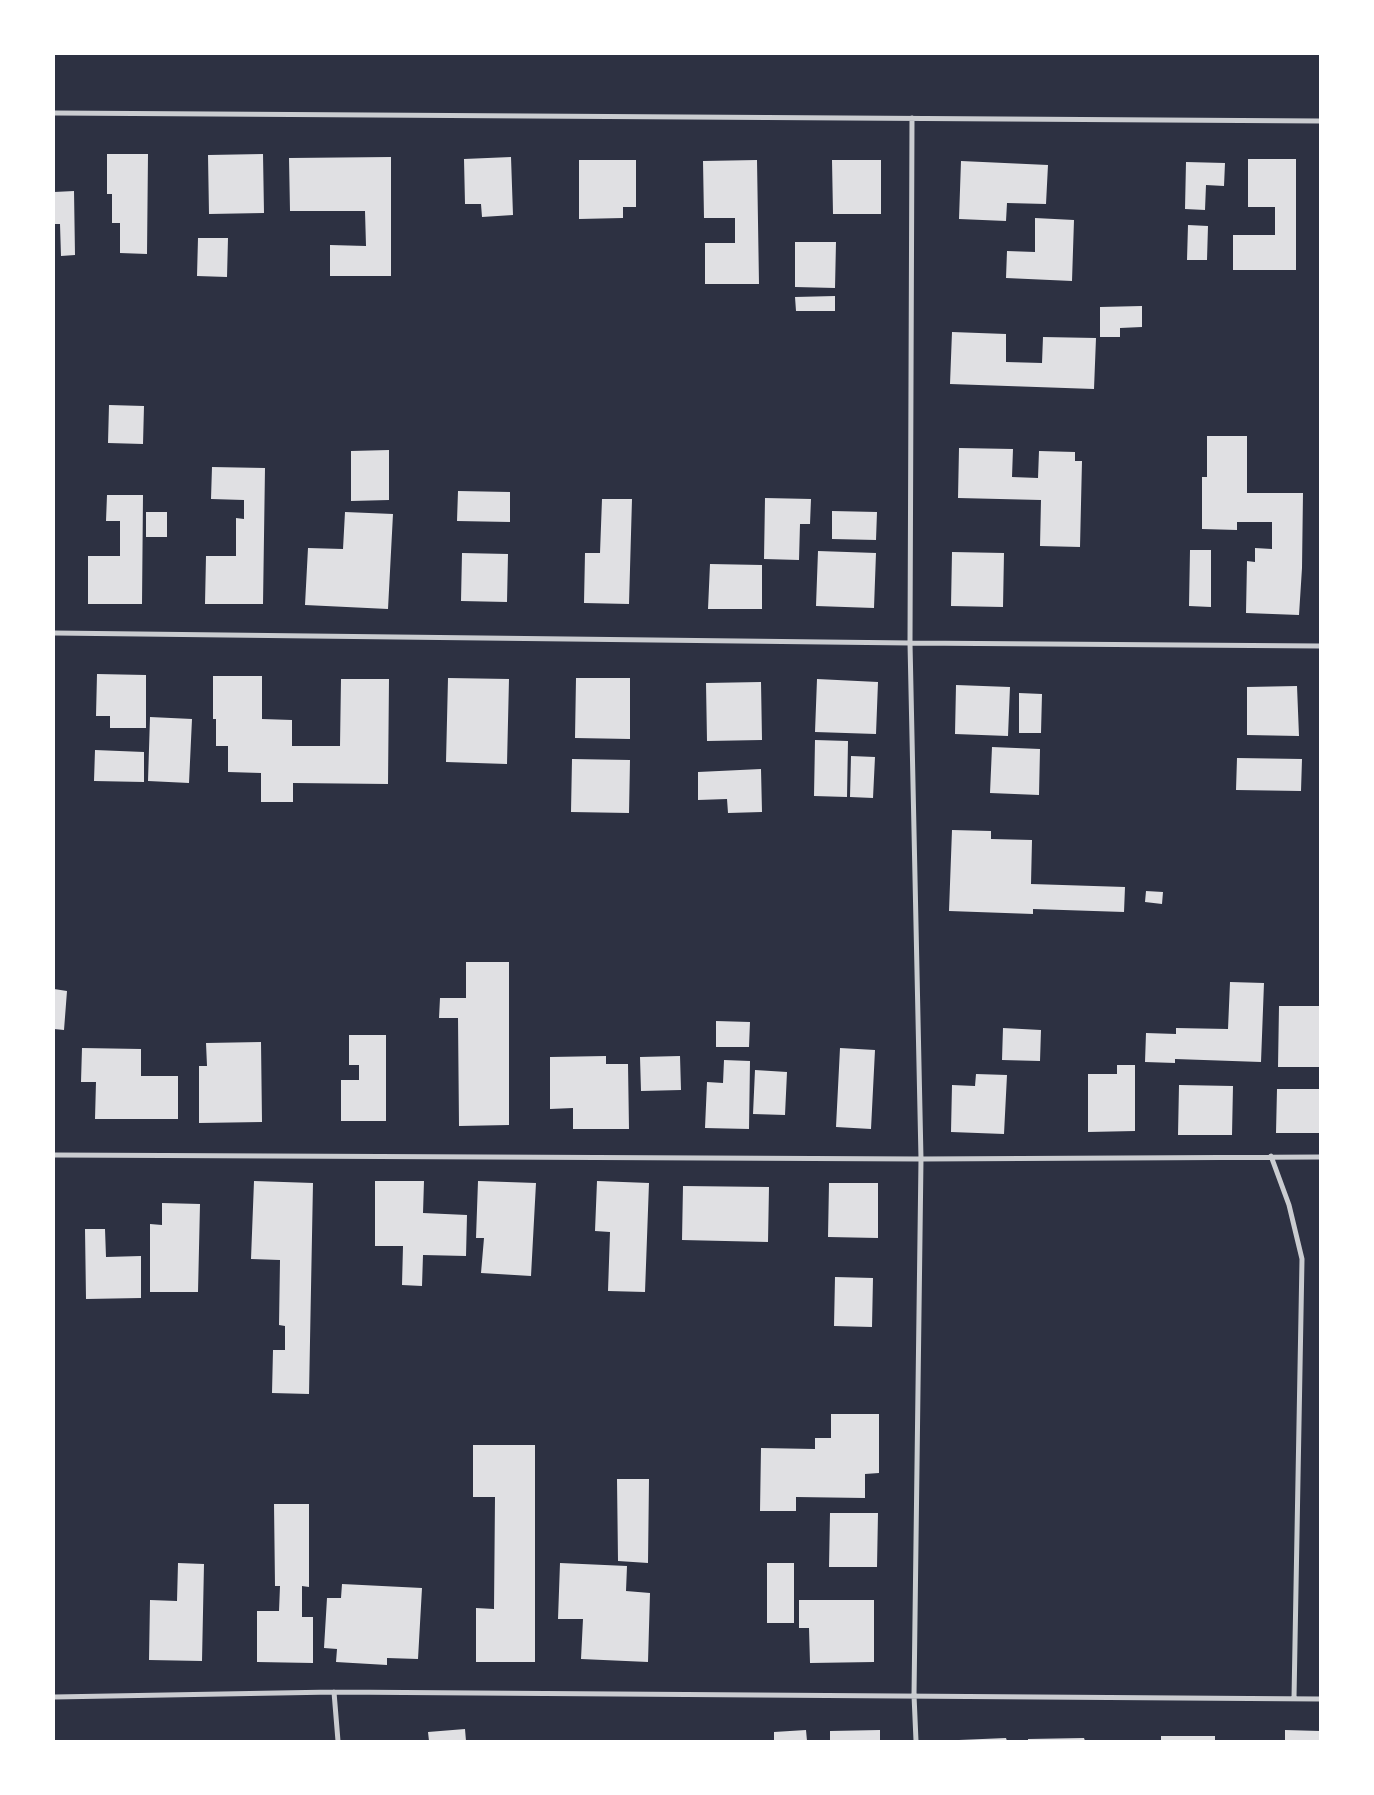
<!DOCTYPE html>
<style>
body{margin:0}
#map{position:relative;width:1374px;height:1795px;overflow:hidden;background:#2d3142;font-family:Bitter,serif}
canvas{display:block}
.frame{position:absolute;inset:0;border:55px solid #fff;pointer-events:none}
</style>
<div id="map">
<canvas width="1374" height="1795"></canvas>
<div class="frame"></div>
</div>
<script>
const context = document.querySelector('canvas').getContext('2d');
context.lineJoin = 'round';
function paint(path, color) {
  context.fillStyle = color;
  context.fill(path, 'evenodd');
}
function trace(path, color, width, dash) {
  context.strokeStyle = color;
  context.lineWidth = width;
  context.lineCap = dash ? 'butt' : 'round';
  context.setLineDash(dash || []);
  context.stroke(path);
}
const building = new Path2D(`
 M107 154H148L147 254 120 253V223H112V194H107Z
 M263 154 264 213 209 214 208 155Z
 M391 157V276H330V245L366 246 365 211H290L289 158Z
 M511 157 513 215 482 217 481 204H465L464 159Z
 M1248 159H1296V270H1233V235H1275V207H1248Z
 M579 160H636V207H623V218L579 219Z
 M757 160 759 284H705V243H735V218H704L703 161Z
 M832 160H881V214H833Z
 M961 161 1048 165 1046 204 1007 203 1006 221 959 219Z
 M1186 162 1225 163 1224 186 1206 185 1205 210 1185 209Z
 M74 191 75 255 61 256 60 224H54V192Z
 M1035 218 1074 220 1072 281 1006 278 1007 251 1035 252Z
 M1188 225 1208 226 1207 260H1187Z
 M198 238H228L227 277 197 276Z
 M795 242H836L835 288 795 287Z
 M835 296V311H796L795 297Z
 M1142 306V327L1120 328V337H1100V307Z
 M952 332 1006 334V362L1042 363 1043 337 1096 338 1094 389 950 384Z
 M109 405 144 406 143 444 108 443Z
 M1207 436H1247V493H1303L1302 568 1299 615 1246 613 1247 561 1255 562V548L1272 549V522H1237V530L1202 529V477H1207Z
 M959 448 1013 449 1012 477 1038 478 1039 451 1075 452V461H1082L1080 547 1040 546 1041 500 958 498Z
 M389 450V500L351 501V451Z
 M212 467 265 468 263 604H205L206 556H236V518L244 519V500L211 499Z
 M458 491 510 492V522L457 521Z
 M107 495H143L142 604H88V556H120V521H106Z
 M765 498 811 499 810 524H800L799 560 764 559Z
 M602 499H632L629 604 584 603 585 553H600Z
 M832 511 877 512 876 540 832 539Z
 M146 512H167V537H146Z
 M345 512 393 514 388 609 305 605 308 548 343 549Z
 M1190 550H1211V607L1189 606Z
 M818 551 876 553 874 608 816 606Z
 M952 552 1004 553 1003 607 951 606Z
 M462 553 508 554 507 602 461 601Z
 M710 564 762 565V609H708Z
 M97 674 146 675V728H110V716H96Z
 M213 676H262V719L292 720V746H340L341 679H389L388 784 293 783V802H261V773L228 772V746H216V719H213Z
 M448 678 509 679 507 764 446 762Z
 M576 678H630V739L575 738Z
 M817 679 878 682 876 734 815 732Z
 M761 682 762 740 707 741 706 683Z
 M956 685 1010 687 1008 736 955 734Z
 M1297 686 1299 736 1247 735V687Z
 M1019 693 1042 694 1041 733H1019Z
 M150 717 192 719 189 783 148 781Z
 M815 740 848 741 847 797 814 796Z
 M992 747 1040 749 1039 795 990 793Z
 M95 750 144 752V782L94 781Z
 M851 756 875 757 873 798 850 797Z
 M1237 758 1302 759 1301 791 1236 790Z
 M572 759 630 760 629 813 571 812Z
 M761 769 762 812 728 813 727 799 698 800V772Z
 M952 830 991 831V839L1032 840 1031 884 1125 887 1124 912 1033 909V914L949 911Z
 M1146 891 1163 892 1162 904 1145 902Z
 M466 962H509V1125L459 1126 458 1018H439L440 998H466Z
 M1230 982 1264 983 1261 1062 1175 1059V1063L1145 1062 1146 1033 1176 1034V1028L1228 1029Z
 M54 989 67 991 64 1030 54 1029Z
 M1279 1006H1320V1067H1278Z
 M716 1021 750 1022 749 1047H716Z
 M1003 1028 1041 1030 1040 1061 1002 1060Z
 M349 1035H386V1121H341V1080H359V1065H349Z
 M261 1042 262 1122 199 1123V1066H207L206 1043Z
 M82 1048 141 1049V1076H178V1119H95L96 1082H81Z
 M840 1048 875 1050 871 1129 836 1127Z
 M606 1056V1064H628L629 1129H573V1108L550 1109V1057Z
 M680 1056 681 1090 641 1091 640 1057Z
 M724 1060 750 1061 749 1129 705 1128 707 1082 723 1083Z
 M1117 1065H1135V1131L1088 1132V1074H1117Z
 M755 1070 787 1072 785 1115 753 1114Z
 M976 1074 1007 1075 1004 1134 951 1132 952 1085 975 1086Z
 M1179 1085 1233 1086 1232 1135H1178Z
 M1277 1089H1320V1133H1276Z
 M254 1181 313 1183 309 1394 272 1393 273 1350H285V1326L279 1325 280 1260 251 1259Z
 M375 1181H424L423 1213 467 1215 466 1256 423 1255 422 1286 402 1285 403 1246H375Z
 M478 1181 536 1183 531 1276 481 1273 484 1238H476Z
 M597 1181 649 1183 645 1292 608 1291 610 1232 595 1231Z
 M829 1183H878V1238L828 1237Z
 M683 1186 769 1187 768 1242 682 1240Z
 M162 1203 200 1204 198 1292H150V1224L162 1225Z
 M85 1229H105L106 1257 141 1256V1298L86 1299Z
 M835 1277 873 1278 872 1327 834 1326Z
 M831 1414H879V1473L865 1474V1498L796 1497V1511H760L761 1448 815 1449V1438H831Z
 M473 1445H535V1662H476V1608L494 1609 495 1497H473Z
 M617 1479H649L648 1563 618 1561Z
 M274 1504H309V1587L302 1586V1617H313V1663L257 1662V1611H279L280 1586H275Z
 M830 1513H878L877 1567H829Z
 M178 1563 204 1564 202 1661 149 1660 150 1600 177 1601Z
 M560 1563 627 1566 626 1591 650 1593 648 1662 581 1659 583 1619H558Z
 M767 1563H794V1623H767Z
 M342 1584 422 1588 418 1659 387 1658V1665L336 1662 337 1649 324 1648 327 1598H341Z
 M799 1600H874V1662L810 1663 809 1628H799Z
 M465 1729 466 1741H429L428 1732Z
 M806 1730 807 1741H774V1732Z
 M880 1730V1741H830V1731Z
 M1285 1730 1320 1731V1741H1285Z
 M1161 1736H1215V1741H1161Z
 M1006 1738 1007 1741H959V1740Z
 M1084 1738 1085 1741H1028V1739Z`);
const minor = new Path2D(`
 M54 113 1320 121
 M912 118 910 643 921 1159 914 1695 916 1741
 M54 633 910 643 1320 646
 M54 1155 921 1159 1320 1157
 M1271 1156 1289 1205 1302 1259 1294 1698
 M334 1692 338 1741
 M54 1697 334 1692 1320 1699`);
paint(building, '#e0e0e3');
trace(minor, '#caccd0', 5);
</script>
